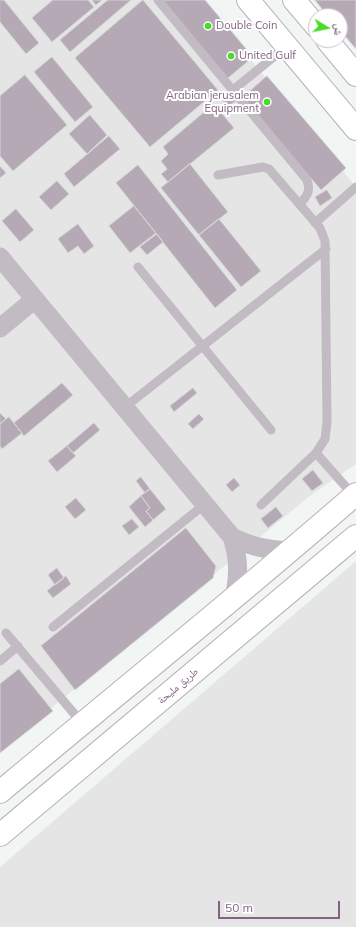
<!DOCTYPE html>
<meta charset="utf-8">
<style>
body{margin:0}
#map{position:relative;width:356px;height:927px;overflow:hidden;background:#f1f5f3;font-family:Mulish,"Noto Naskh Arabic",sans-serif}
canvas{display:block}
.north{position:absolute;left:308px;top:8px;width:40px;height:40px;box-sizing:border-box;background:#fff;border:1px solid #cdc1cc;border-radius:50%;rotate:100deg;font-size:11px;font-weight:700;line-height:16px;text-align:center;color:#816580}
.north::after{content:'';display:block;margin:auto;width:14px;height:18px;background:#49db2b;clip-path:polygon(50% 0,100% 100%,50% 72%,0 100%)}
.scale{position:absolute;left:218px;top:901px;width:122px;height:18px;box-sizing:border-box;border:2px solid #816580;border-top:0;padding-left:5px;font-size:12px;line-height:14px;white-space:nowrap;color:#816580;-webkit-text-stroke:3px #fff;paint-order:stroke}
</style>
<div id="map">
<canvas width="356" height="927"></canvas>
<div class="north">ش</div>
<div class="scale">50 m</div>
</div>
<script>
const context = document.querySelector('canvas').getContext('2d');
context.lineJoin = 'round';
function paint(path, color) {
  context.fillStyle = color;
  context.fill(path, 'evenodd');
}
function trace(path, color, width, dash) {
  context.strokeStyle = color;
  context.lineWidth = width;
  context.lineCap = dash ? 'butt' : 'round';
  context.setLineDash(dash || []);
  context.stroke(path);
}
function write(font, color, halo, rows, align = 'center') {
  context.font = font + ' Mulish,"Noto Naskh Arabic",sans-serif';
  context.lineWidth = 4;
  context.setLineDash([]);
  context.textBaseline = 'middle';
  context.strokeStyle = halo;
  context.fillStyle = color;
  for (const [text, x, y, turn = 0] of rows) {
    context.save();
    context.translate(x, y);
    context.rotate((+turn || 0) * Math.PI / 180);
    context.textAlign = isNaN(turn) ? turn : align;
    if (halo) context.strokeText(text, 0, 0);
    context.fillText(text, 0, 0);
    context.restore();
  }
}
const built = new Path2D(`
 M0 0H201L356 187V464L311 495 0 750Z
 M356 561V927H0V867Z`);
const building = new Path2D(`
 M0 0H4L39 43 26 54 0 22Z
 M53 0H88L94 7 52 42 32 18Z
 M92 0H102L96 5Z
 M108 0H131L70 52 60 40Z
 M143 0 218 90 150 147 75 58Z
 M162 0H205L253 57 228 78Z
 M315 0H356V49L340 30V16H328Z
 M52 57 93 107 75 122 34 72Z
 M25 75 67 125 13 171 0 156V96Z
 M267 76 346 168 321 190 242 98Z
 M231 94 236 101 227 107 222 100Z
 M214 104 234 128 168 182 161 174 167 169 161 161 168 154 163 147Z
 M90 115 107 135 87 154 69 134Z
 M109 136 120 149 74 187 64 174Z
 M190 164 228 212 199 235 161 188Z
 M138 165 237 290 215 308 116 183Z
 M0 166 6 173 0 178Z
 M57 181 69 194 51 210 39 197Z
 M327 190 332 198 320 206 315 197Z
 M134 206 156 233 130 253 109 226Z
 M16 209 34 230 20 242 2 221Z
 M219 219 261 271 241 287 199 235Z
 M78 224 94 246 84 254 78 246 68 253 58 239Z
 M157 234 163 242 147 255 140 247Z
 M62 383 73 395 24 436 14 423Z
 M193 388 197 393 174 412 170 406Z
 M0 413 6 419 0 424Z
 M199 414 204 419 193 429 188 424Z
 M9 417 22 433 2 449 0 446V424Z
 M94 423 100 430 73 453 67 446Z
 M67 446 76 456 57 472 48 461Z
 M313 470 323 483 312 491 302 479Z
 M141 477 150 489 145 493 136 481Z
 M234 478 240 485 232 492 226 485Z
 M150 489 166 509 153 520 146 511 150 508 141 496Z
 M141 496 150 508 146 511 153 520 145 527 129 507Z
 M76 498 86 510 75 519 65 507Z
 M276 507 283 516 268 528 261 519Z
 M132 519 139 527 129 535 122 526Z
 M186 528 216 566 213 578 75 690 41 646Z
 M57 568 64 578 55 585 48 575Z
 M66 576 71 584 53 598 47 591Z
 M19 669 53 711 0 753V684Z`);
const lane = new Path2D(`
 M158 0 307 180C311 191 307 196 300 204
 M233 90 287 46
 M218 175 263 167 269 169 320 228 325 241 327 422 325 439 316 453 261 505
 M315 223 356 187
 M138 267 271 430
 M125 407 326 249
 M316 453 354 496
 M53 627 205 504
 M6 633 82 723
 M0 661 18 646`);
const street = new Path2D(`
 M0 257 232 537C251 547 269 550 291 551
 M0 328 35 299
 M232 537C239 558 239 576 234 598`);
const primary = new Path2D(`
 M248 0 356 129
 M294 0 316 26
 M327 40 356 75
 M0 792C118 693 239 596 356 494
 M0 835 356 536`);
const markers = [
 [208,26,4,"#49db2b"],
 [231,56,4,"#49db2b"],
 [267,102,4,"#49db2b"]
];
const poiNames = [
 ["Double Coin",216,26],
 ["United Gulf",239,56],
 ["Arabian jerusalem",259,96,"right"],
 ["Equipment",259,109,"right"]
];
const streetNames = [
 ["طريق مليحة",178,686,-40]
];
paint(built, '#e5e5e6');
paint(building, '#b5a9b5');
trace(building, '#d4d6d5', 1);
trace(primary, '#b9b1b9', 24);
trace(lane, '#c3bbc3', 9);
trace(street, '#c3bbc3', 19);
trace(primary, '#fff', 22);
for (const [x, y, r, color] of markers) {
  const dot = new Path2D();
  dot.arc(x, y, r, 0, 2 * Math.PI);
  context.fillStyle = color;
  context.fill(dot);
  trace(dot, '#fff', 1.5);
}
write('11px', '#816580', '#fff', poiNames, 'left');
write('11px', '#816580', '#fff', streetNames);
</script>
